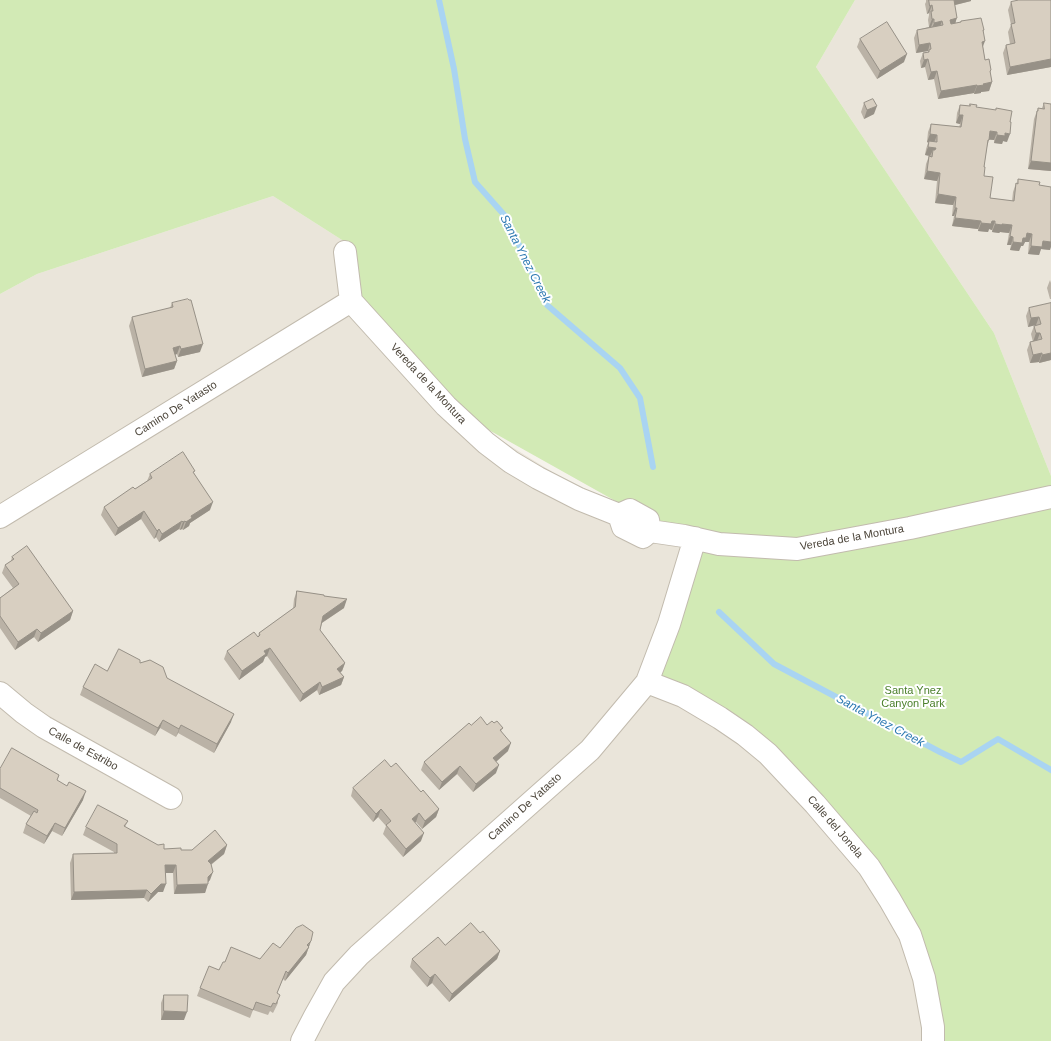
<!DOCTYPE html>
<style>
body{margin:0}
canvas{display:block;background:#f6f3ec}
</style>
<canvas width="1051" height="1041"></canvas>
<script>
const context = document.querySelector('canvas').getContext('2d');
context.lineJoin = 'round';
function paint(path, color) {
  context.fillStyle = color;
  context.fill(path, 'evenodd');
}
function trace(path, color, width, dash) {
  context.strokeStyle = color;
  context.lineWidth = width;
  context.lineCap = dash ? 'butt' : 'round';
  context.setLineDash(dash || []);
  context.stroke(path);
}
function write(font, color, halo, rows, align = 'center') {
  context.font = font + ' Helvetica,sans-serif';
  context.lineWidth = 4;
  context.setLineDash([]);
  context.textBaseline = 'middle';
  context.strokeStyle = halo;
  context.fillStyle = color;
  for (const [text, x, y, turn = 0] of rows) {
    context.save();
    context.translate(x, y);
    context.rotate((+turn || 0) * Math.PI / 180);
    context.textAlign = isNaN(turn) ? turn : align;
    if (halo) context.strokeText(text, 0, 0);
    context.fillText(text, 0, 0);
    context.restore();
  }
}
const residential = new Path2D(`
 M855 0H1051V476L994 333 816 67Z
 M273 196 353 247 446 406 649 532 685 540 741 739 863 870 905 938 929 1041H0V294L37 274Z`);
const green = new Path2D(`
 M0 0H855L816 67 994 333 1051 476V1041H929L905 938 863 870 741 739 640 684 685 540 446 406 356 297 353 247 273 196 37 274 0 294Z`);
const stream = new Path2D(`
 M439 0 454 69 465 139 475 182 506 217 547 305 620 368 640 398 653 467
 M719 612 774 664 940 752 961 762 998 739 1051 770`);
const street = new Path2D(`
 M345 252 351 301 446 406 486 443 511 462 538 478 579 499 619 515 630 510 648 520 650 531
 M619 515 623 527 643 537 650 531 684 536 719 544 797 549 910 528 1051 497
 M0 517 351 301
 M647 682 683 696 720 718 745 735 768 754 815 804 869 867 890 900 910 935 924 978 933 1027V1041
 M0 693 24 713 44 727 171 798
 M302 1041 315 1016 334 982 359 955 590 750 647 682 669 624 695 538`);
const wall = new Path2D(`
 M926 0H971V1L955 5 956 23 960 22 961 21 984 30 983 32V47L985 60 991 70 990 74 992 82 989 91 981 92V93L974 94V93L938 99 934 79 928 80 925 67 921 68 920 61 923 53 928 52V51L916 53 914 38 917 30 929 27 928 20 929 15V13L927 14 925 4 926 2Z
 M1016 0H1051V67L1007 75 1003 53 1006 45 1010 44 1008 32 1011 25 1008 10 1011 2 1016 1Z
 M860 39 904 62 877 79 857 47Z
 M864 103 874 114 864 119 861 112Z
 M1044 103 1051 171 1028 169 1034 119 1038 108H1042Z
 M970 104 976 107 1007 142 1003 141 1002 144 994 143V140H989L987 147 984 167V176L990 198 1012 201 1013 192 1016 183 1017 184 1018 179 1039 185 1050 250 1041 249 1039 255 1028 254 1029 242H1025L1023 246H1021L1019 251 1010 250 1011 245H1007L1009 233 1000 232 999 233 992 232V230L989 229 988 232 978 231V229L952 226 954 216H952L953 205 935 203 937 181 924 179 926 164 929 156H930L925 155 926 149 928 143 927 142 928 132 931 124 959 127 960 124 956 123 957 113 960 105 969 106Z
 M1050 280 1051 283V299H1050L1047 288Z
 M172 303 200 352 178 357 177 354 175 355 177 361 174 369 142 377 129 326 132 317 170 308Z
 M1051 303V360L1039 363V362L1030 363 1027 350 1030 342H1033L1031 334 1034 326 1036 325 1028 327 1026 316 1029 308Z
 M194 473 210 510 190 523 189 526 183 530 182 529 180 530 179 529 159 542 156 537 154 539 141 519 115 536 101 515 104 507 135 489 147 481 150 474Z
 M12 557 73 611 70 620 38 642 34 637 15 650 0 628V598L13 588 2 573 5 565 11 561Z
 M297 591 324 596 344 608 322 623 320 630 345 663 342 671 340 672 344 677 341 685 319 695 317 690 300 702 267 656 265 657 263 662 239 680 224 659 227 651 258 637 259 633 293 609 294 599Z
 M140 663 167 678 231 722 214 753 178 733 176 737 160 728 155 736 80 695 83 687 107 671Z
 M494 723 503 728 501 731 508 751 496 762V773L473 792 457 774 439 790 421 770 424 762 471 725H487Z
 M391 767 421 792 439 809 436 817 422 829 416 822H415L421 841 403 857 383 834 386 826 378 817 373 822 351 796 353 788Z
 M0 769 59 775 57 780 83 800 62 836 52 831 44 844 23 833 26 824 31 816 0 798Z
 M128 821 125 827 164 849 181 850H192L227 845 224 854 211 865 210 880 208 882 205 893 174 894 173 873H166L163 892H158L148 902 144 898 71 900 70 863 73 854 114 853V852L83 835 86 827Z
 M480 933 500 951 497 959 449 1002 432 983 427 987 410 967 412 959 445 945Z
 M311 941 306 955 285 981 283 979 277 993 278 1003 273 1013 270 1011 268 1015 253 1010 250 1018 197 996 200 988 219 970 225 962 260 959 280 948Z
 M164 995 184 1020H161V1003Z`);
const shadedWall = new Path2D(`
 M953 0H971V1L951 6Z
 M932 5 929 13 927 14 930 6Z
 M957 18 954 26 947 28 950 20Z
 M932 19H934L931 27H929Z
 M942 21 939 29 931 31 934 23Z
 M985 41 982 49V42Z
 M930 43 928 51 916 53 919 45Z
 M907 54 904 62 877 79 880 71Z
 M928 59 925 67 921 68 924 60Z
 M1051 59V67L1007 75 1010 67Z
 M937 71 934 79 928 80 931 72Z
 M992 82 989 91 981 92V93L974 94 977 86 983 84Z
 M977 85 974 93 938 99 941 91Z
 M877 106 874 114 864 119 867 110Z
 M959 115H963L960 124 956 123Z
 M990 131 997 132 994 140 987 139Z
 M1005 133 1010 134 1007 142 1003 141 1002 144 994 143 997 135Z
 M930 134 937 135 934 143 927 142Z
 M928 147 936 148 933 156V150L930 156 925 155Z
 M1031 161 1051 163V171L1028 169Z
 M927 171 940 173 937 181 924 179Z
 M938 194 956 197 953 205 935 203Z
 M955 208H957L954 216H952Z
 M955 218 981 221 978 229 952 226Z
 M992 221H995L992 230 989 229 988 232 978 231 981 223Z
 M995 224H1002L1012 225 1009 233 1000 232 999 233 992 232Z
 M1027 233 1032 234 1029 242H1025L1023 246H1021L1019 251 1010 250 1013 242 1023 238Z
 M1010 236 1013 237 1011 245H1007Z
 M1043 241 1051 242V247L1050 250 1041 249 1039 255 1028 254 1031 246Z
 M1039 317 1036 325 1028 327 1031 318Z
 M1036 333H1040L1037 341 1033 342Z
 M203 344 200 352 178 357 181 349Z
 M180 346 177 354 170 356 173 348Z
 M1042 353 1039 362 1030 363 1033 355Z
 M1051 353V360L1039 363 1042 355Z
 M177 361 174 369 142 377 145 369Z
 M213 502 210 510 190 523 189 526 183 530 186 522 191 516Z
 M144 511 141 519 115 536 118 528Z
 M182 521 179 529 159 542 162 534Z
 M185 521 182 529 180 530 183 522Z
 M159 529 156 537 154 539 157 531Z
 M347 599 344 608 320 624 323 616Z
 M73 611 70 620 38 642 41 633Z
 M37 629 34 637 15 650 18 642Z
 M270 648 267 656 265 657 263 662 239 680 242 671 264 651Z
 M345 663 342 671 334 677 337 669Z
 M344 677 341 685 319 695 322 687Z
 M320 682 317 690 300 702 303 694Z
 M234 714 231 722 214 753 217 744Z
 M163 720 160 728 155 736 158 728Z
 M181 725 178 733 176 737 179 729Z
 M511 743 508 751 490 767 493 758Z
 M499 765 496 773 473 792 476 784Z
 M460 766 457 774 439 790 442 782Z
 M86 791 83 800 62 836 65 828Z
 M381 809 378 817 373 822 376 814Z
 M439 809 436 817 422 829 425 821Z
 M419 813 416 822 409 827 412 819Z
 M55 823 52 831 44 844 47 836Z
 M424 833 421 841 403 857 406 849Z
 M227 845 224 854 205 869 208 861Z
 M165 865H176L173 873H162Z
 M213 872 210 880 205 885 208 884 205 893 174 894 177 885 208 877Z
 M161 884H166L163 892H158L148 902 151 894Z
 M147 890 144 898 71 900 74 892Z
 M311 941 306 955 285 981 288 973Z
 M500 951 497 959 449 1002 452 994Z
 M435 974 432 983 427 987 430 978Z
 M164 1011 187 1012 184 1020H161Z`);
const building = new Path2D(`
 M929 0H954L957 18 950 20 951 24 961 22V21L981 18 984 30H983L985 41 982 42 985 60 989 59 991 70 990 71 992 82 983 84 984 85 977 86V85L941 91 937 71 931 72 928 59 924 60 923 53 929 52V50L931 49 930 43 919 45 917 30 943 25 942 21 934 23V19H932L931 11H933L932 5 930 6Z
 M1019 0H1051V59L1010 67 1006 45 1015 43 1011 24 1015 23 1011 2Z
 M887 22 907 54 880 71 860 39Z
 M873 99 877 106 867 110 864 103Z
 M1044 103 1051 104V163L1031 161 1037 111H1038V108L1044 109Z
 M970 104 977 105 976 107 996 110V108L1012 111 1010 122H1011L1010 134 1005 133V136L997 135V132L990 131 989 140H988L984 167H985L984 176 993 177 990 198 1014 201 1016 183 1018 184V179L1040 182 1039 185 1051 187V242L1043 241 1042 247 1031 246 1032 234 1027 233 1026 238H1023L1022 243 1013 242V237L1010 236 1012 225 1002 224V225L995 224V221H992L991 224 981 223V221L955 218 957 208H955L956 197 938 194 940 173 927 171 929 156 932 157 933 150H935L936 148 928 147 929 141 937 142V135L930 134 931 124 961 127 963 115H959L960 105 970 106Z
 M188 299 189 300H191L203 344 181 349 180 346 173 348 177 361 145 369 132 317 173 307 172 303Z
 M1051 303V353L1042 355V353L1033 355 1030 342 1042 339 1040 333H1036L1034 326 1041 324 1039 317 1031 318 1029 308Z
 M183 452 195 471 193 472 213 502 191 516 192 518 186 522 185 521 183 522 182 521 162 534 159 529 157 531 144 511 118 528 104 507 133 487 135 489 152 478 150 474Z
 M27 546 73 611 41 633 37 629 18 642 0 616V598L19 584 5 565 14 559 12 557Z
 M297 591 324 595V596L347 599 323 616 320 630 345 663 337 669 344 677 322 687 320 682 303 694 270 648 264 651 266 654 242 671 227 651 254 632 258 637 260 635 259 633 295 607Z
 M119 649 140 660V663L150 660 163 667 167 678 234 714 217 744 181 725 179 729 163 720 158 728 83 687 95 664 107 671Z
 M481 717 487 725 492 721 494 723 497 721 503 728 500 730 511 743 493 758 499 765 476 784 460 766 442 782 424 762 469 723 471 725Z
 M12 748 59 775 57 780 67 786 69 782 86 791 65 828 55 823 47 836 26 824 34 811 37 813 38 810 0 788V769Z
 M385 760 391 767 396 763 421 792 423 790 439 809 425 821 419 813 412 819 424 833 406 849 386 825 391 821 381 809 376 814 353 788Z
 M98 805 128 821 124 826 158 845 164 844V849L181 848V850H192L215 830 227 845 208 861 211 864 213 872 208 877V884L177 885 176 865H165L166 884H161L151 894 147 890 74 892 73 854 117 853V844L86 827Z
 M471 923 480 933 483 931 500 951 452 994 435 974 430 978 412 959 438 937 445 945Z
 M303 925 313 932 311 941 307 945 309 947 288 973 286 971 277 993 280 995 276 1004 273 1003 271 1007 256 1002 253 1010 200 988 209 966 219 970 223 962H225L231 947 260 959 273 943 280 948 296 928Z
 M164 995H188L187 1012 164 1011Z`);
const streetNames = [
 ["Vereda de la Montura",428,384,47],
 ["Camino De Yatasto",176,409,-32],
 ["Vereda de la Montura",852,538,-10],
 ["Calle de Estribo",83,749,29],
 ["Camino De Yatasto",525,807,-42],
 ["Calle del Jonela",835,827,49]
];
const parkNames = [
 ["Santa Ynez",913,691],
 ["Canyon Park",913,704]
];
const waterNames = [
 ["Santa Ynez Creek",525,259,63],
 ["Santa Ynez Creek",880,721,28]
];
paint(residential, '#eae5da');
paint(green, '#d2eab5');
trace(stream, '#a9d4f2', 6);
trace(street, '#c2bbae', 24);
trace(street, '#fff', 22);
paint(wall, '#bab2a6');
paint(shadedWall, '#979187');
paint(building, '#d8cfc1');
trace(building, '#979187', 1);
write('11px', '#4b4439', '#fff', streetNames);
write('11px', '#4a7f2a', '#fff', parkNames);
write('italic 12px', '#2e7ab2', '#fff', waterNames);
</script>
